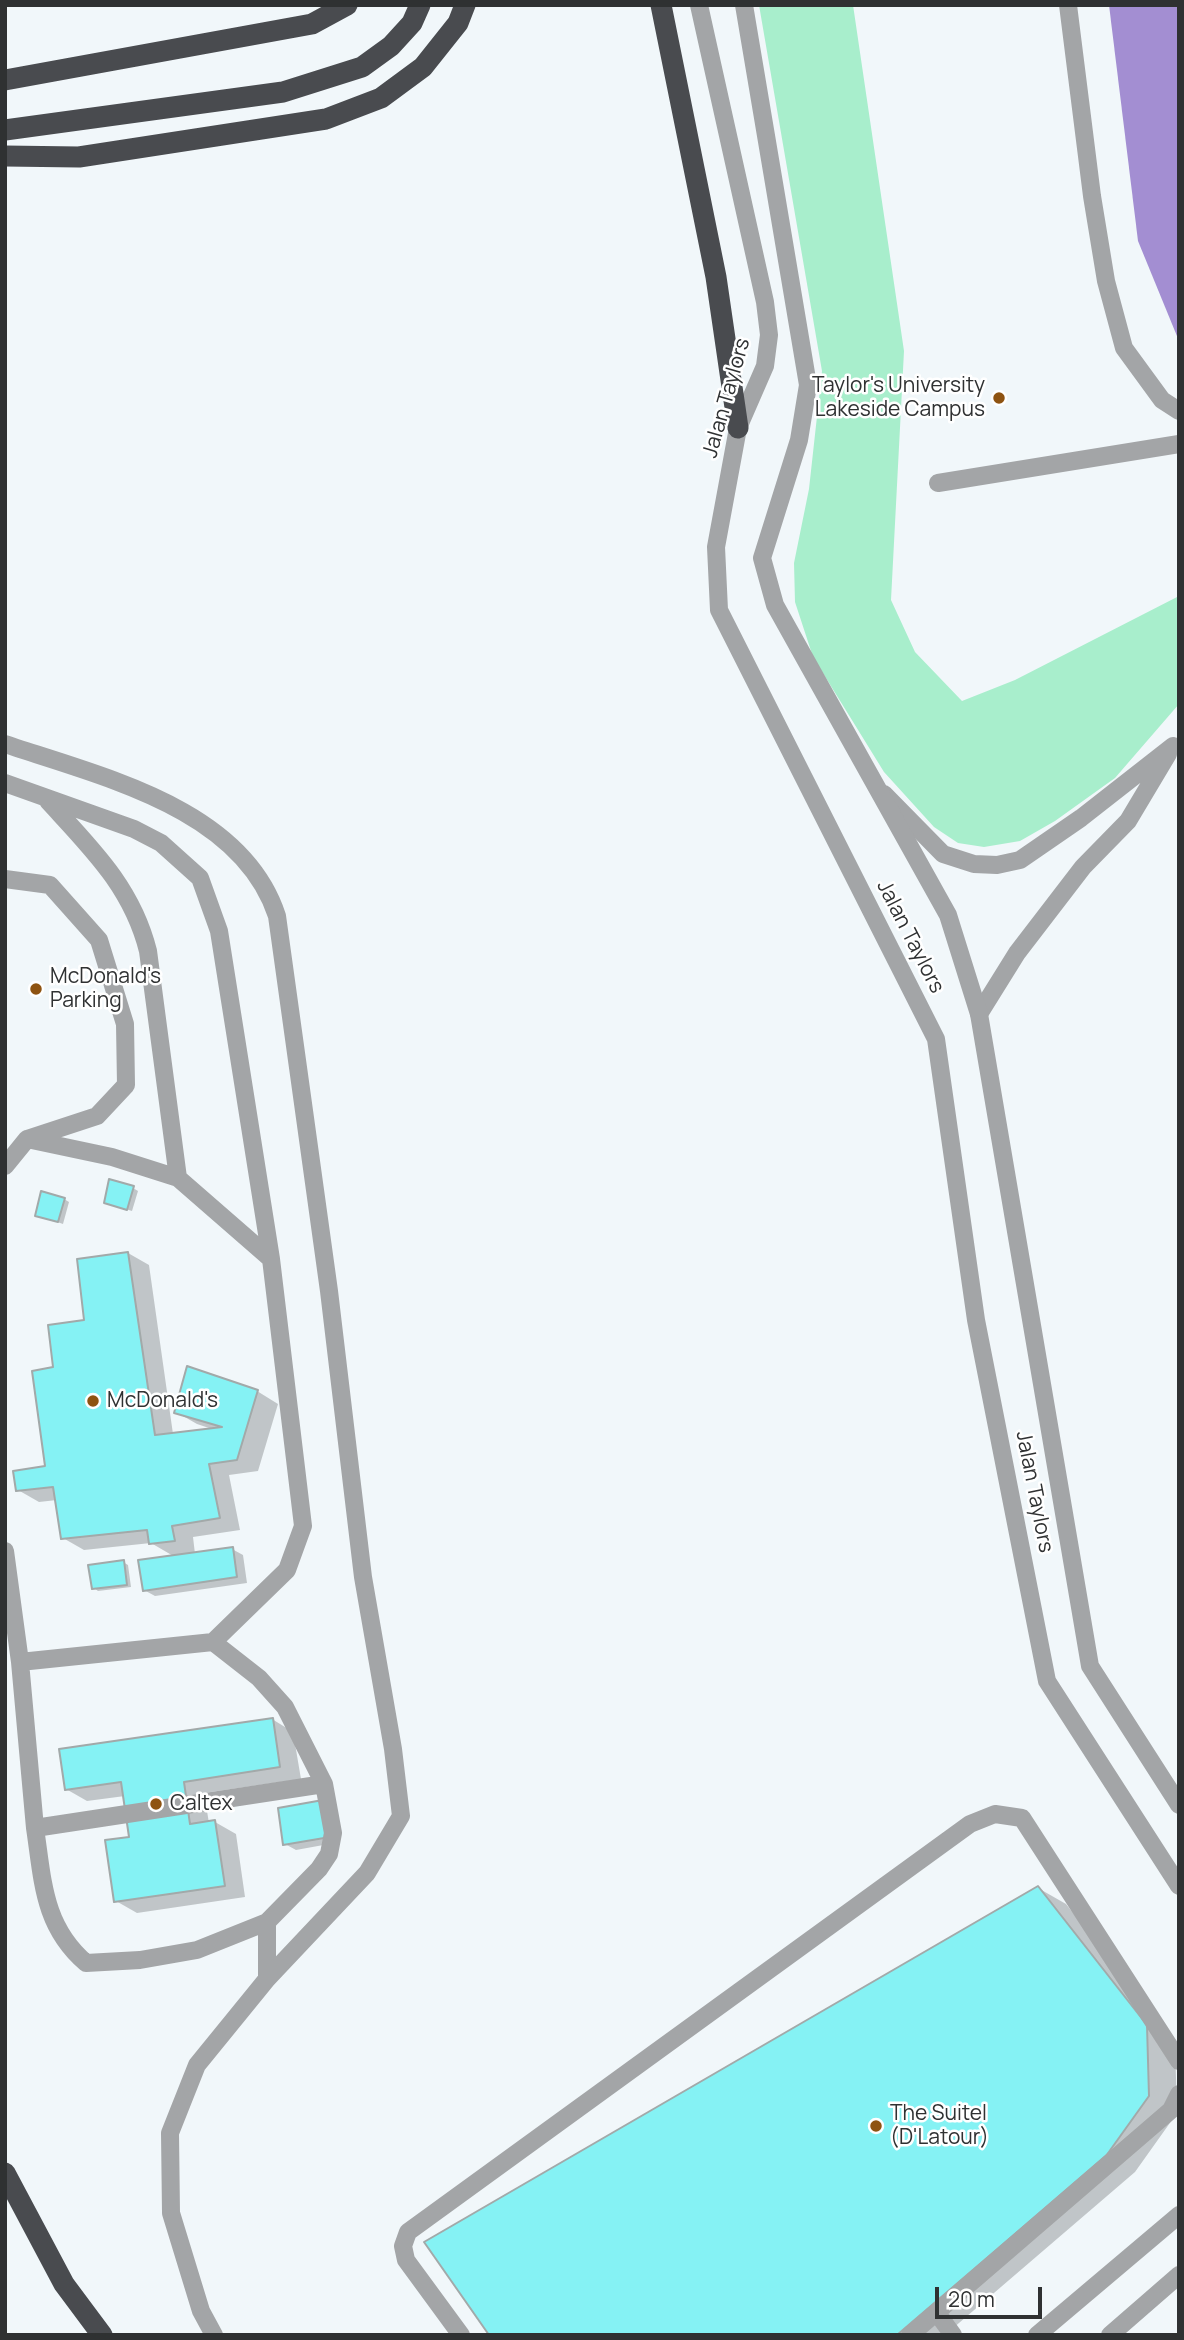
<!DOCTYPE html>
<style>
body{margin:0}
#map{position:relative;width:1184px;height:2340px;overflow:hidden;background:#f1f7fa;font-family:Manrope,sans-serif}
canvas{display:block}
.frame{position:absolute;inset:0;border:7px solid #2f3132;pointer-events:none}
.scale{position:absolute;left:935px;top:2287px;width:107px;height:32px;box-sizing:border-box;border:4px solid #2f3132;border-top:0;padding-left:9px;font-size:21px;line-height:24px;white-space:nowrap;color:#2f3132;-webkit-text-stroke:5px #fff;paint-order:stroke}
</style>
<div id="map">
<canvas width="1184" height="2340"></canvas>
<div class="frame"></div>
<div class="scale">20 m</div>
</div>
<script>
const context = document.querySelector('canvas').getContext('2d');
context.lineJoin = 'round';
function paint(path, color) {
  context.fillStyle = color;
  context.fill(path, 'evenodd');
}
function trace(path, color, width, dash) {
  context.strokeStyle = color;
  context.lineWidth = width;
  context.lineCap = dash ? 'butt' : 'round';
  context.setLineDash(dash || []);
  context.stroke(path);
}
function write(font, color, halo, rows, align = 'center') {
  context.font = font + ' Manrope,sans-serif';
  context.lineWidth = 5;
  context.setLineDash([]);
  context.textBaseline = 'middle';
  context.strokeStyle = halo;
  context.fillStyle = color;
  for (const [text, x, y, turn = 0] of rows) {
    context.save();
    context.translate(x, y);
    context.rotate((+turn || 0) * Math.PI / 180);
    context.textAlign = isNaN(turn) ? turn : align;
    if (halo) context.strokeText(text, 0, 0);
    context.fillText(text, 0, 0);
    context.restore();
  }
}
const green = new Path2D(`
 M759 5H853L904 351 891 600 915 652 962 701 1015 680 1179 596V704L1115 778 1055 821 1020 841 984 847 958 843 934 827 884 772 813 657 795 602 794 563 809 489 822 371Z`);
const water = new Path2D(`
 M1109 5H1179V341L1138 241Z`);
const shadow = new Path2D(`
 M133 1188 138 1191 132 1211 106 1203Z
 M64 1199 69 1202 63 1224 37 1215Z
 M128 1253 149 1265 173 1434 215 1430 197 1424 176 1412 257 1391 278 1404 258 1471 229 1475 240 1530 193 1537 195 1554 232 1549 243 1555 247 1583 155 1596 144 1590 175 1557 151 1543 84 1550 63 1538 57 1500 39 1502 18 1490 47 1468 55 1369Z
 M123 1562 128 1565 131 1587 98 1591 94 1588Z
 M272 1719 293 1732 301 1779 204 1793 209 1823 215 1822 236 1834 245 1897 137 1913 116 1901 131 1839 125 1796 87 1801 66 1789Z
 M280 1809 340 1842 296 1850 285 1844Z
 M1038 1888 1066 1904 1175 2043 1177 2113 1135 2172 945 2335H492Z`);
const building = new Path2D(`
 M109 1179 134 1186 127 1210 104 1203Z
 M41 1191 65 1198 58 1222 35 1216Z
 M128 1252 155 1435 222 1427 174 1413 187 1366 258 1390 237 1460 209 1464 220 1518 172 1526 175 1541 149 1544 147 1530 61 1539 53 1487 16 1491 13 1471 45 1466 32 1371 53 1367 48 1325 84 1320 77 1259Z
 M233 1547 237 1577 143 1591 138 1560Z
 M124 1560 127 1585 92 1589 88 1565Z
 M273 1718 280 1767 184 1782 190 1824 215 1820 225 1886 114 1902 105 1840 129 1837 121 1782 65 1790 59 1749Z
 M323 1800 330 1837 283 1845 278 1808Z
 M1038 1886 1147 2025 1149 2096 1106 2156 897 2335H489L424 2242Z`);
const lane = new Path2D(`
 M1068 5 1092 196 1106 281 1124 348 1162 400 1179 411
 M938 483 1179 444
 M5 744C102 777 242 808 277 916L329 1291 363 1577 393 1749 401 1816 367 1873 267 1979 197 2065 170 2133 171 2213 201 2311 214 2335
 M5 783 134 829 161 843 200 878 219 931 271 1259 303 1526 287 1570 213 1642 20 1662 5 1551
 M884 794 943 854 974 864 997 865 1020 860 1081 818 1173 746
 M48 801C91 848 132 887 148 951L178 1178
 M5 879 50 885 99 940 125 1024 126 1085 97 1116 27 1139 5 1166
 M979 1014 1017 953 1083 867 1128 821 1168 754
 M27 1139 112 1157 178 1178 271 1259
 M20 1662 35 1828 324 1784 285 1707 259 1678 213 1642
 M35 1828C43 1881 43 1926 86 1963L140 1960 197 1950 267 1922 319 1869 329 1854 333 1833 324 1784
 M267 1922V1979
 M937 2313 953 2335
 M461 2335 406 2260 403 2246 408 2232 970 1824 995 1814 1022 1818 1179 2061
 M910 2335 1171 2110 1179 2094`);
const street = new Path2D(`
 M699 5 765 302 769 335 765 366 738 428 716 547 719 610 936 1039 976 1320 1047 1681 1179 1886
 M744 5 808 385 799 440 762 558 775 605 948 915 979 1014 1090 1666 1179 1805
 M1037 2335 1179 2215
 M1110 2335 1179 2275`);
const highway = new Path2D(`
 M661 5 716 277 738 428
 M5 80 312 24 347 5
 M5 130 283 92 362 67 391 46 412 23 420 5
 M5 156 79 157 326 119 381 98 423 67 458 23 465 5
 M5 2173 64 2284 102 2335`);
const markers = [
 [999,398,7,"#8e5311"],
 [36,989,7,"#8e5311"],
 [93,1401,7,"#8e5311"],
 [156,1804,7,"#8e5311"],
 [876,2126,7,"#8e5311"]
];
const poiNames = [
 ["Taylor's University",985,386,"right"],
 ["Lakeside Campus",985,410,"right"],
 ["McDonald's",50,977],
 ["Parking",50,1001],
 ["McDonald's",107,1401],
 ["Caltex",170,1804],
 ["The Suitel",890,2114],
 ["(D'Latour)",890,2138]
];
const streetNames = [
 ["Jalan Taylors",727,398,-74],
 ["Jalan Taylors",910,937,63],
 ["Jalan Taylors",1034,1492,79]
];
paint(green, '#a8eecc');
paint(water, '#a38ed2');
paint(shadow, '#0003');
paint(building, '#85f2f4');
trace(building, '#a2a9a9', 2);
trace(lane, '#a3a5a7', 18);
trace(street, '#a3a5a7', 18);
trace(highway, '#494b4f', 21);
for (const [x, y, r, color] of markers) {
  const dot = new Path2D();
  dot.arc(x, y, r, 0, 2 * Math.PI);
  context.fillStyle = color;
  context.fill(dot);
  trace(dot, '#fff', 2.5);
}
write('21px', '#2f3132', '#fff', poiNames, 'left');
write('21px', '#2f3132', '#fff', streetNames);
</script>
